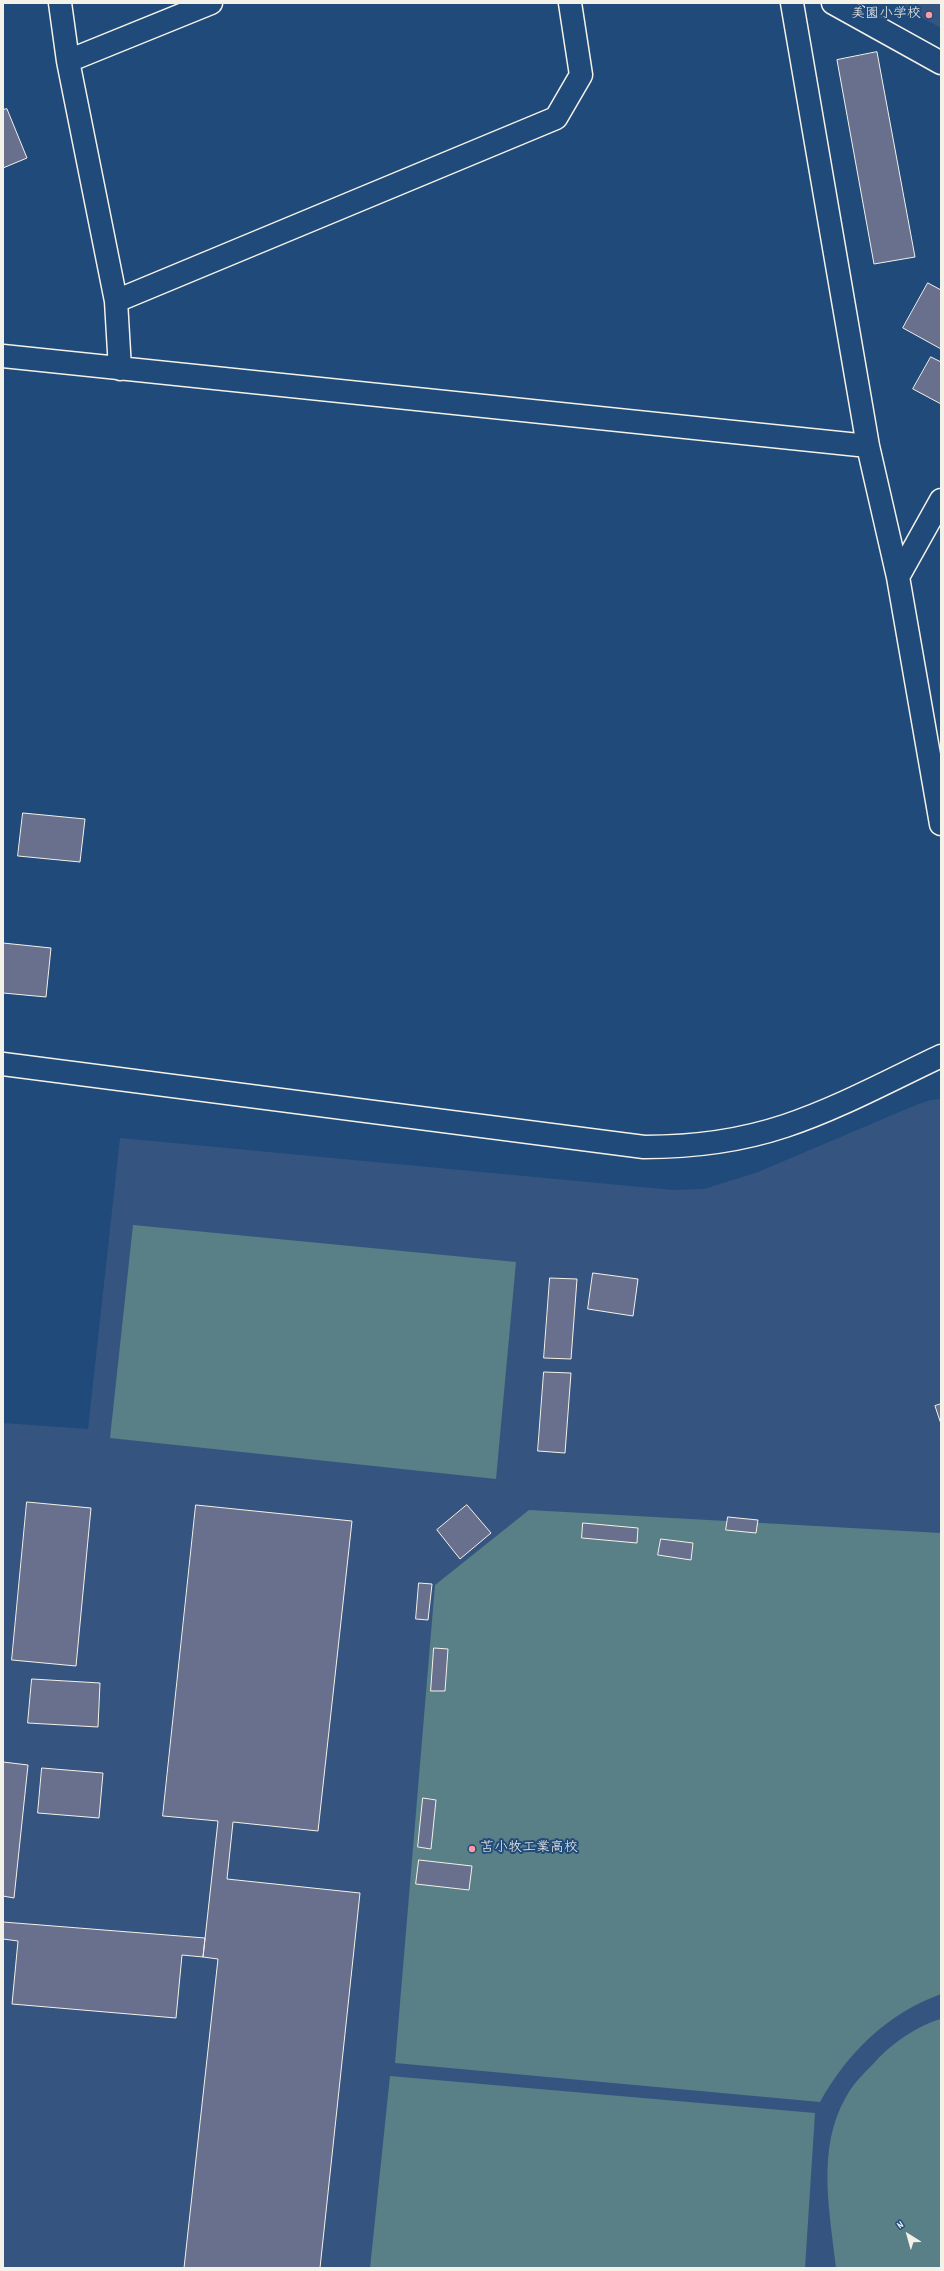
<!DOCTYPE html>
<meta charset="utf-8">
<style>
body{margin:0}
#map{position:relative;width:944px;height:2271px;overflow:hidden;background:#1f4a7a;font-family:Dekko,sans-serif}
canvas{display:block}
.frame{position:absolute;inset:0;border:4px solid #f4f1e8;pointer-events:none}
.north{position:absolute;left:888px;top:2215px;width:40px;height:40px;-webkit-text-stroke:3px #1f4a7a;paint-order:stroke;rotate:323deg;font-size:11px;font-weight:700;line-height:16px;text-align:center;color:#f4f1e8}
.north::after{content:'';display:block;margin:auto;width:14px;height:18px;background:#f4f1e8;clip-path:polygon(50% 0,100% 100%,50% 72%,0 100%)}
</style>
<div id="map">
<canvas width="944" height="2271"></canvas>
<div class="frame"></div>
<div class="north">N</div>
</div>
<script>
const context = document.querySelector('canvas').getContext('2d');
context.lineJoin = 'round';
function paint(path, color) {
  context.fillStyle = color;
  context.fill(path, 'evenodd');
}
function trace(path, color, width, dash) {
  context.strokeStyle = color;
  context.lineWidth = width;
  context.lineCap = dash ? 'butt' : 'round';
  context.setLineDash(dash || []);
  context.stroke(path);
}
function write(font, color, halo, rows, align = 'center') {
  context.font = font + ' Dekko,"Klee One",sans-serif';
  context.lineWidth = 4;
  context.setLineDash([]);
  context.textBaseline = 'middle';
  context.strokeStyle = halo;
  context.fillStyle = color;
  for (const [text, x, y, turn = 0] of rows) {
    context.save();
    context.translate(x, y);
    context.rotate((+turn || 0) * Math.PI / 180);
    context.textAlign = isNaN(turn) ? turn : align;
    if (halo) context.strokeText(text, 0, 0);
    context.fillText(text, 0, 0);
    context.restore();
  }
}
const built = new Path2D(`
 M895 3H941V28Z
 M941 1099V2268H3V1423L88 1429 120 1138 673 1190 704 1189 758 1172 916 1105 931 1100Z`);
const green = new Path2D(`
 M133 1225 516 1262 496 1479 110 1438Z
 M529 1510 941 1533V1994C887 2014 848 2052 820 2102L395 2063 435 1585Z
 M941 2019V2268H836C830 2212 816 2149 846 2097 853 2084 864 2073 875 2062 891 2044 918 2025 941 2019Z
 M390 2076 815 2113 805 2268H370Z`);
const building = new Path2D(`
 M877 52 915 257 874 264 837 60Z
 M7 109 27 158 3 168V110Z
 M928 283 941 290V349L903 328Z
 M931 357 941 362V404L913 389Z
 M23 813 85 819 80 862 18 856Z
 M3 943 51 948 46 997 3 993Z
 M593 1273 638 1279 633 1316 588 1309Z
 M550 1278 577 1279 571 1359 544 1358Z
 M544 1372 571 1373 565 1453 538 1451Z
 M941 1404V1424L935 1406Z
 M27 1502 91 1508 76 1666 12 1660Z
 M196 1505 352 1521 318 1831 233 1822 227 1879 360 1893 320 2268H184L218 1959 203 1957 218 1821 163 1816Z
 M467 1505 491 1533 460 1559 437 1530Z
 M728 1517 758 1520 756 1533 726 1530Z
 M583 1523 638 1528 637 1543 582 1538Z
 M661 1539 693 1543 691 1560 658 1555Z
 M419 1583 432 1584 428 1620 416 1619Z
 M434 1648 448 1649 445 1691H431Z
 M32 1679 100 1683 98 1727 28 1723Z
 M3 1762 28 1765 14 1898 3 1896Z
 M42 1768 103 1773 99 1818 38 1813Z
 M423 1798 436 1800 431 1849 418 1847Z
 M419 1860 472 1866 469 1890 416 1884Z
 M3 1922 205 1938 203 1957 182 1955 176 2018 12 2004 18 1941 3 1939Z`);
const minor = new Path2D(`
 M60 3 68 61 116 301 120 369
 M792 3 868 446 898 577 941 824
 M833 3 941 63
 M68 61 211 3
 M116 301 556 118 581 75 570 3
 M3 356 868 446
 M898 577 941 500
 M3 1064 644 1147C691 1147 740 1141 785 1126 839 1108 890 1080 941 1056`);
const markers = [
 [929,15,4,"#ff9aa2"],
 [472,1849,4,"#ff9aa2"]
];
const poiNames = [
 ["美園小学校",921,15],
 ["苫小牧工業高校",480,1849,"left"]
];
paint(built, '#355580');
paint(green, '#588086');
paint(building, '#68708d');
trace(building, '#f4f1e8', 1);
trace(minor, '#f4f1e8', 25);
trace(minor, '#1f4a7a', 22);
for (const [x, y, r, color] of markers) {
  const dot = new Path2D();
  dot.arc(x, y, r, 0, 2 * Math.PI);
  context.fillStyle = color;
  context.fill(dot);
  trace(dot, '#1f4a7a', 1.5);
}
write('14px', '#f4f1e8', '#1f4a7a', poiNames, 'right');
</script>
